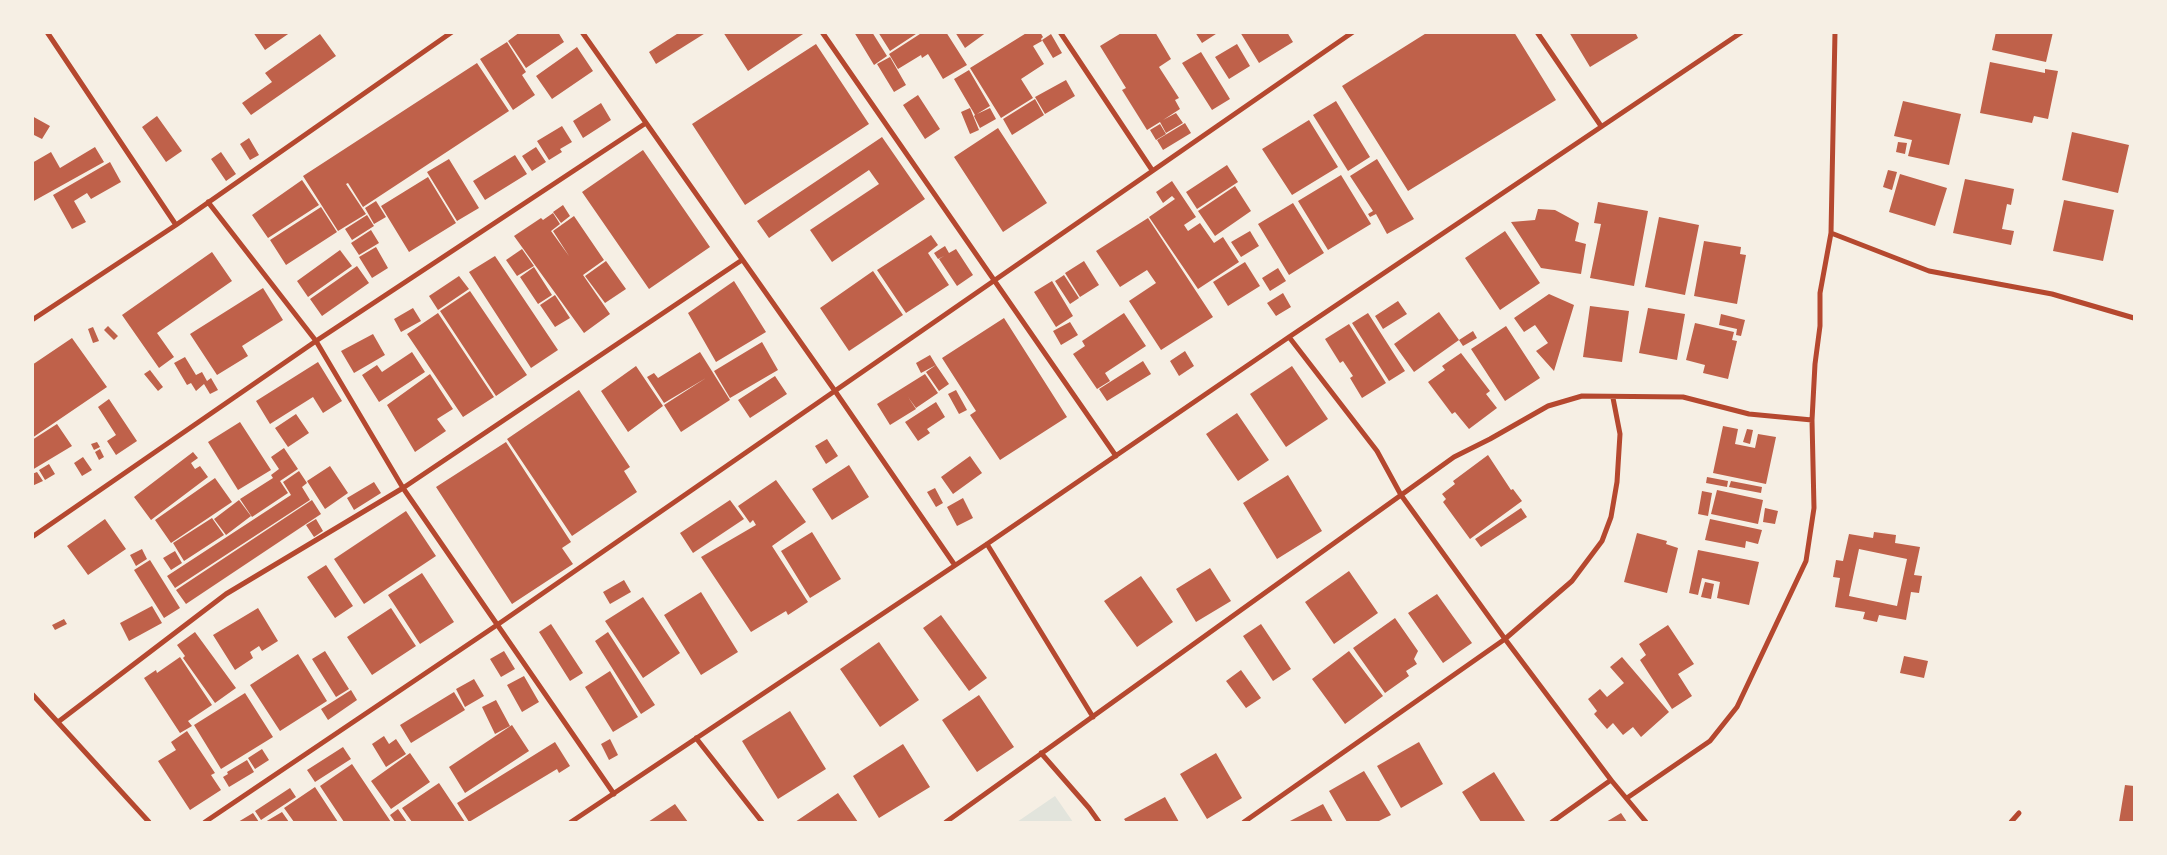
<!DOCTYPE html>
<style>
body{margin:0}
#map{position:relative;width:2167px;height:855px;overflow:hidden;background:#f6efe4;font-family:"Noto Sans",sans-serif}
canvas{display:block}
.frame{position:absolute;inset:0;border:34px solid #f6efe4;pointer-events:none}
</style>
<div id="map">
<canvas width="2167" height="855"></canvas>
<div class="frame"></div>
</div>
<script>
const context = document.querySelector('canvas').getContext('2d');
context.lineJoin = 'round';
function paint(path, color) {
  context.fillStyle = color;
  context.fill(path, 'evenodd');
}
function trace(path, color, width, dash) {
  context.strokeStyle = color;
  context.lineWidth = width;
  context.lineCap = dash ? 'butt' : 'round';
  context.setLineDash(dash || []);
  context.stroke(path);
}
const green = new Path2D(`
 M1055 796 1073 822H1017Z`);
const building = new Path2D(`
 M253 32H291L265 50Z
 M520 32H558L564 42 526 68 508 41Z
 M680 32H707L656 64 649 52Z
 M723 32H806L748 71Z
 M854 32H872L887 56 874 65Z
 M878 32H919L890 51Z
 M923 32H946L967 65 943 79 928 54 922 58 921 55 898 69 889 54Z
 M955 32H987L965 48Z
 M1028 32H1040L1043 37 1041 39 1042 41 1033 46 1044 64 1021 79 1033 98 1001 118 970 68Z
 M1123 32H1155L1171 59 1159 67 1179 98 1175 100 1180 109 1163 120 1176 113 1183 123 1166 133 1160 122 1147 130 1122 90 1126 88 1100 46Z
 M1195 32H1219L1202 43Z
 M1240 32H1287L1293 42 1259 63Z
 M1428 32H1514L1556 100 1408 191 1342 86Z
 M1569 32H1635L1638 38 1590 67Z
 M1996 32H2053L2046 62 1992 50Z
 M320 34 336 56 251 115 242 103 272 82 265 73Z
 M1051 34 1062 53 1053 58 1042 40Z
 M507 42 526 72 522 75 535 95 513 110 480 59Z
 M816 44 869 124 745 205 692 124Z
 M1237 44 1250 66 1229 79 1215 57Z
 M577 47 593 71 552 99 536 76Z
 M1201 52 1230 99 1212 110 1182 63Z
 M890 57 906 85 894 92 877 64Z
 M1990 62 2045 73V69L2058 71 2048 119 2034 116 2032 123 1980 113Z
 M477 63 509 111 363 207 348 183 346 184 366 214 338 231 303 176Z
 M969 70 990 106 977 114 990 108 996 119 980 128 974 116 975 115 954 79Z
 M1066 80 1075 96 1045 114 1035 97Z
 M918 95 940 129 925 139 903 105Z
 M1035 99 1044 115 1012 135 1003 119Z
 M1336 101 1370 157 1348 171 1313 115Z
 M1903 101 1961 114 1949 165 1908 156 1912 140 1894 136Z
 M601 103 611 120 583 138 573 121Z
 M970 108 979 130 970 134 961 112Z
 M32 116 50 126 42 139 32 134Z
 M157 116 182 151 166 162 142 127Z
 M1309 120 1338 167 1292 195 1262 149Z
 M1185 123 1191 133 1163 150 1157 140Z
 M1160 124 1166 134 1156 140 1150 130Z
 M562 126 572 142 560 149 562 152 549 160 537 141Z
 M998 128 1047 203 1003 232 954 157Z
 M2072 132 2129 145 2118 193 2062 180Z
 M882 137 925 199 832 262 810 230 879 184 869 170 769 238 757 221Z
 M249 138 259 155 250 160 240 144Z
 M1898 142 1907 143 1905 154 1896 152Z
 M95 147 104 162 32 202V163L51 152 60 168Z
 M536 147 546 162 532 171 522 156Z
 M643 150 710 247 649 289 582 192Z
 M221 152 236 174 226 181 211 159Z
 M515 155 527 174 485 200 473 181Z
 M449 159 479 208 457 221 427 172Z
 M1377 159 1414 219 1387 234 1376 214 1370 217 1368 214 1373 211 1350 176Z
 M110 162 121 182 91 199 87 193 74 201 86 222 72 229 53 195Z
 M1227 165 1238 182 1197 209 1186 192Z
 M1888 170 1897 172 1892 190 1883 187Z
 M1900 174 1947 188 1935 226 1889 212Z
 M1341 175 1371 224 1328 250 1298 201Z
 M428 177 456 223 409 252 381 206Z
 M1965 179 2014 189 2011 205 2007 204 2002 229 2014 231 2011 245 1953 233Z
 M302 180 319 205 268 238 252 215Z
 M1172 181 1196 217 1184 225 1188 231 1200 223 1214 243 1223 237 1239 262 1198 289 1149 217 1175 199 1172 196 1163 203 1156 192Z
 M1235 186 1251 211 1215 236 1198 211Z
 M2064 200 2114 210 2103 261 2053 251Z
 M376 201 386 217 374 224 365 208Z
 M1598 202 1648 211 1634 286 1590 278 1601 224 1594 223Z
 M1293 203 1324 253 1289 275 1258 224Z
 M563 205 570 216 561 223 553 212Z
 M321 207 337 232 286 265 270 240Z
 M1538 209 1555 210 1579 223 1575 241 1586 244 1581 274 1541 268 1511 222 1535 220Z
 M553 213 560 224 551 231 569 256 553 231 574 216 604 260 583 275 610 314 584 333 514 236 541 218 543 220Z
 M367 215 374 226 352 240 345 229Z
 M1659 217 1699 225 1685 295 1645 287Z
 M1148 218 1213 317 1161 350 1129 301 1156 283 1147 270 1120 287 1096 251Z
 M371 230 379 243 359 255 351 243Z
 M1250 231 1259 246 1241 257 1231 242Z
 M1505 231 1540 283 1500 310 1465 258Z
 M931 235 938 245 928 253 949 285 906 313 877 270Z
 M1704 241 1741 247 1740 254 1746 255 1737 304 1694 296Z
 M945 246 949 253 956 249 973 275 957 286 939 259 944 256 938 259 934 253Z
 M376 247 388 268 372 278 359 257Z
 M522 249 534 266 517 276 506 260Z
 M340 250 352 266 308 297 297 281Z
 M212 252 232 281 157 333 174 357 159 368 122 315Z
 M495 256 558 350 531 368 469 272Z
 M606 261 626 289 605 303 585 276Z
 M1084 261 1099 285 1080 297 1065 273Z
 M1245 262 1260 286 1228 306 1213 282Z
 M357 266 369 283 322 316 310 299Z
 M534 267 552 295 538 304 520 277Z
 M1278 268 1286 281 1270 291 1262 278Z
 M873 271 903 315 849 351 820 308Z
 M1064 275 1079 298 1070 304 1055 281Z
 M459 276 469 289 438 310 429 296Z
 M734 281 766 332 716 362 688 313Z
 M1052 281 1073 316 1056 327 1034 292Z
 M263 288 283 320 242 346 248 356 217 375 190 334Z
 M470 291 527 375 496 396 440 311Z
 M1283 293 1291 307 1276 316 1267 303Z
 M1549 294 1574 305 1554 371 1536 351 1548 343 1535 325 1524 332 1514 318Z
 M555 295 570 318 555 327 540 305Z
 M1398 301 1407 314 1383 329 1375 316Z
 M1590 306 1629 311 1622 362 1583 357Z
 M413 308 421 321 401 332 394 319Z
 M1648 308 1685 314 1677 360 1639 353Z
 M1439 312 1459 340 1414 372 1394 344Z
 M438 313 494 397 463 417 407 334Z
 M1124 313 1146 346 1105 373 1110 381 1097 389 1073 354 1085 346 1082 341Z
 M1368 313 1405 371 1389 381 1352 323Z
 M1721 314 1745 320 1741 336 1736 335 1737 329 1719 325Z
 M1004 318 1067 417 1000 460 970 415 976 411 942 358Z
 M1070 322 1078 335 1061 345 1053 331Z
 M1695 323 1734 332 1732 340 1737 341 1728 379 1703 373 1705 365 1686 360Z
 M1349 324 1386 383 1362 398 1350 378 1353 376 1343 361 1340 363 1325 339Z
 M108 326 118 336 114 340 104 330Z
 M1506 326 1540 378 1505 401 1471 349Z
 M93 327 99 341 93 343 88 329Z
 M1473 331 1477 338 1463 346 1459 340Z
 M373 334 385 355 354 373 341 351Z
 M72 338 107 387 32 438V365Z
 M762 342 778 370 730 398 714 371Z
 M1185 351 1194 366 1179 376 1170 361Z
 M412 352 425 372 379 402 362 375 377 365 382 372Z
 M700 352 730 400 681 432 664 405 706 378 664 403 647 377 654 373 658 378Z
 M1461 353 1490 391 1486 394 1497 408 1469 429 1455 412 1452 414 1428 382 1445 370 1442 366Z
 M930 355 936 365 921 373 916 363Z
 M185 357 196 375 202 372 207 381 211 378 218 390 210 394 204 384 196 391 191 383 187 385 174 363Z
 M1143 361 1151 374 1107 401 1099 389Z
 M318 362 342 401 323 413 313 397 270 424 256 401Z
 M936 365 949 384 939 391 926 372Z
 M636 366 663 406 628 432 601 391Z
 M1292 366 1328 419 1286 447 1250 394Z
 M150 370 163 387 158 391 144 374Z
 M430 374 453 409 437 419 446 431 415 452 387 405Z
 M925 374 938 393 916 408 908 397 916 409 890 425 877 404Z
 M775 376 787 394 750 418 738 400Z
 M579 390 630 467 624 471 637 492 572 536 507 439Z
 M956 390 967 410 959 414 948 394Z
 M109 399 137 441 116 455 107 441 116 435 98 407Z
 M936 402 945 417 927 429 930 433 918 441 905 422Z
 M1237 413 1269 460 1238 481 1206 434Z
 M296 414 309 433 288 447 275 428Z
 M240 422 271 470 238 490 208 442Z
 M57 424 72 446 32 470V440Z
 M1723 426 1738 429 1735 444 1755 448 1758 434 1776 437 1766 484 1713 473Z
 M1747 429 1753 430 1750 444 1743 442Z
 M827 439 838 456 826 464 815 446Z
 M97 442 100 447 94 450 91 444Z
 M506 442 571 542 562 548 573 564 512 604 436 487Z
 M284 448 298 469 280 481 288 493 252 517 240 499 273 478 271 475 279 469 271 457Z
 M100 449 104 457 99 460 95 452Z
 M193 452 198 458 191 463 195 469 200 466 208 477 151 520 134 497Z
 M1488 455 1511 490 1513 489 1522 501 1470 539 1443 502 1446 499 1442 494 1455 484 1453 481Z
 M970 456 982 473 953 494 941 477Z
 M83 457 92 470 82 476 74 463Z
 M49 464 55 474 45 480 39 470Z
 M849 465 869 497 832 520 812 489Z
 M330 466 348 493 325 509 307 481Z
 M299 471 307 483 302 487 310 500 175 588 167 576 291 495 283 482Z
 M37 472 43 481 32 486V474Z
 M1288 475 1322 531 1277 559 1243 503Z
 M1707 477 1728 481 1727 487 1706 483Z
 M215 478 232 502 171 543 155 520Z
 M776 480 806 522 772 546 808 602 788 615 786 611 751 632 701 557 756 525 753 520 750 523 738 506Z
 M1731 481 1762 487 1761 493 1729 487Z
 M374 482 381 493 354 510 347 498Z
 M935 488 943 503 936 507 927 492Z
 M1717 490 1763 500 1758 524 1711 514Z
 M1702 491 1712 493 1708 516 1698 514Z
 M963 498 973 518 957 526 947 507Z
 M239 500 251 516 226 535 214 519Z
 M312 500 321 514 186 604 176 590Z
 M730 500 744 519 693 553 680 533Z
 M1521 508 1527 517 1481 547 1475 539Z
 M1765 508 1778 511 1775 524 1763 522Z
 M406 511 436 556 364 604 334 559Z
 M212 518 224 535 184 561 173 543Z
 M105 519 126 549 88 575 67 546Z
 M316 519 323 531 314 537 306 525Z
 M1710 519 1762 530 1758 544 1746 541 1745 548 1705 540Z
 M812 532 841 579 810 598 781 551Z
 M1874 532 1896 535 1895 543 1920 547 1914 575 1922 576 1919 593 1911 592 1906 620 1879 615 1877 622 1863 619 1865 612 1835 607 1840 578 1833 577 1836 560 1843 561 1849 534 1873 538ZM1859 549 1907 559 1897 606 1849 596Z
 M1637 533 1667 541 1666 544 1678 548 1667 593 1624 582Z
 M142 549 147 559 136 566 130 555Z
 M1698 550 1759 562 1749 605 1717 598 1720 582 1702 578 1698 595 1689 593Z
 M175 551 182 563 171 570 163 558Z
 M150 560 180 608 164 618 134 570Z
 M326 565 353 606 335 618 307 577Z
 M1210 568 1231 601 1196 622 1176 589Z
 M1349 571 1378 613 1334 644 1305 602Z
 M422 573 454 622 420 644 388 595Z
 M1141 576 1173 622 1137 647 1104 601Z
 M624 580 631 592 610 604 603 592Z
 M1705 582 1714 584 1711 599 1701 597Z
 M701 592 738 652 701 675 664 615Z
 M1437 594 1472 643 1443 663 1408 613Z
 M643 597 680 653 643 678 605 621Z
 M152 606 162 623 129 641 120 623Z
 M258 608 278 641 262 651 259 646 250 652 253 658 235 670 213 635Z
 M391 608 416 646 372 675 347 637Z
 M941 615 987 678 969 691 923 628Z
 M1395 618 1418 651 1414 659 1417 664 1406 671 1409 676 1385 693 1353 648Z
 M64 619 67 624 55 630 52 625Z
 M551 624 583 673 570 681 539 632Z
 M1261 624 1291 669 1273 681 1243 636Z
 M1668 625 1694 664 1678 674 1692 696 1672 709 1640 660 1646 655 1639 644Z
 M195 632 236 688 215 703 183 658 185 656 177 645Z
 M608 632 655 705 641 714 595 641Z
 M879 642 919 700 880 727 840 669Z
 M325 651 349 689 336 697 312 659Z
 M504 651 515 669 501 677 490 659Z
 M1349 651 1383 696 1345 724 1312 679Z
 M298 654 327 701 280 731 250 685Z
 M1904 656 1928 661 1924 678 1900 673Z
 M180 657 212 705 188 721 192 726 180 733 144 678 156 670 157 673Z
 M1622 657 1669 712 1641 737 1633 727 1623 735 1613 723 1607 729 1594 714 1597 711 1588 699 1600 689 1607 697 1624 683 1610 667Z
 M1241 670 1261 698 1246 708 1226 681Z
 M610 671 638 717 613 732 585 687Z
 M524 676 539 702 522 712 507 685Z
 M474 679 484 696 465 707 456 689Z
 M351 690 357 700 328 720 321 709Z
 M454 692 465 710 411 743 400 725Z
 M245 693 273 737 221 769 194 725Z
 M979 695 1014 747 977 772 942 720Z
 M496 700 510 726 495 734 482 707Z
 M790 711 826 769 778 799 742 741Z
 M512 725 529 751 465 793 449 767Z
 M187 731 215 773 211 775 221 790 190 810 158 761 176 750 171 742Z
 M384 736 389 744 396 739 406 754 386 767 372 744Z
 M610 739 618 755 609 760 601 744Z
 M555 742 570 766 559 773 557 769 469 822 457 803Z
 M1419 742 1443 784 1401 808 1377 766Z
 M903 744 930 787 879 818 853 776Z
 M343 747 351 759 315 782 307 770Z
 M262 749 269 760 255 769 248 758Z
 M410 753 430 782 391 809 371 781Z
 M1216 753 1242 798 1207 819 1180 774Z
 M247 760 254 772 229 787 223 777 228 774 227 772Z
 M352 764 391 822H344L320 786Z
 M1364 771 1391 815 1377 822H1347L1329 791Z
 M1494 772 1525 821 1522 822H1481L1462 792Z
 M439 783 465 822H412L402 808Z
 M2125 785 2134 786V822H2119Z
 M315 787 338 822H294L284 808Z
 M290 788 296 797 261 820 255 811Z
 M838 793 858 822H795Z
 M1165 797 1179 822H1126L1124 819Z
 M675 804 688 822H648Z
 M1323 804 1333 822H1288Z
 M398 809 407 822H395L390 815Z
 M282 812 289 822H265Z
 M253 813 259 822H238Z
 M1621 813 1627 822H1606Z`);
const minor = new Path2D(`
 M47 32 176 225
 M582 32 835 391 954 564
 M822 32 1116 456
 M1060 32 1152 170
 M1537 32 1601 126
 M208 202 316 341 403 488 614 794
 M1831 233 1929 271 2052 294 2134 318
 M32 320 176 225 452 32
 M1289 337 1377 451 1401 495 1505 639 1611 780 1646 822
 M32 537 316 341 646 123
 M987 544 1093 717
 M32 694 149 822
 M58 722 226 594 403 488 742 260
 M696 738 762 822
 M1041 753 1089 808 1099 822
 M1627 798 1710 741 1737 707 1806 561 1814 508 1812 420 1815 364 1820 326V293L1831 233 1835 32
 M205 822 497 625 1353 32
 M571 822 987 544 1289 337 1742 32
 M946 822 1454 457 1490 439 1548 406 1582 396 1683 397 1749 414 1812 420
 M1244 822 1505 639 1572 581 1602 541 1611 517 1617 482 1620 434 1613 398
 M1552 822 1611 780
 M2011 822 2019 813`);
paint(green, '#e2e4dc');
paint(building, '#bf614a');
trace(minor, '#b5482f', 5);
</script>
